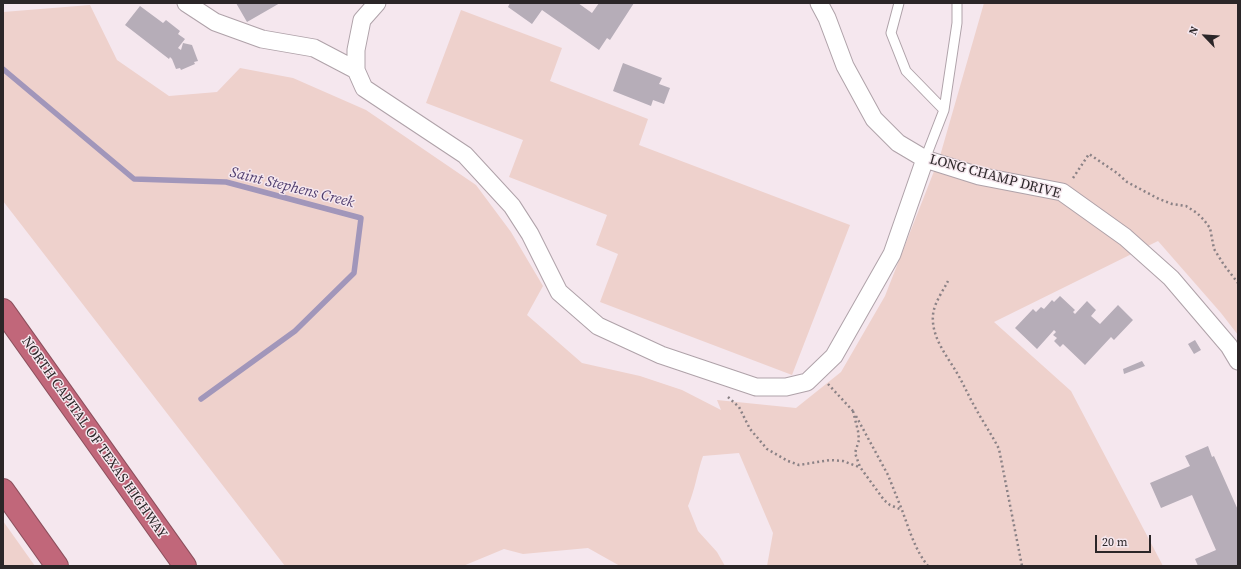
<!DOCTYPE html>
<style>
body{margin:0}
#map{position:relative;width:1241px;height:569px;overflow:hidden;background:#f5e7ee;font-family:"Source Serif 4",serif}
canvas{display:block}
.frame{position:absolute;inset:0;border:4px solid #2b2628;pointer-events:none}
.north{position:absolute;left:1185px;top:16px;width:40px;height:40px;-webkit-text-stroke:3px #f5e7ee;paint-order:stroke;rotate:295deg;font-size:11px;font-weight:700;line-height:16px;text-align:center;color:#2b2628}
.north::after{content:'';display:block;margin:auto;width:14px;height:18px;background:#2b2628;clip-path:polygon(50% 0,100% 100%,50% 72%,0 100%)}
.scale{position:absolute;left:1095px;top:535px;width:56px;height:18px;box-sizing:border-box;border:2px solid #2b2628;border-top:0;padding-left:5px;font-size:12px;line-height:14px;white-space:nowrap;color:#2b2628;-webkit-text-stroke:3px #f5e7ee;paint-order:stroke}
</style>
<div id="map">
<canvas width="1241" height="569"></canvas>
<div class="frame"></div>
<div class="north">N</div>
<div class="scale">20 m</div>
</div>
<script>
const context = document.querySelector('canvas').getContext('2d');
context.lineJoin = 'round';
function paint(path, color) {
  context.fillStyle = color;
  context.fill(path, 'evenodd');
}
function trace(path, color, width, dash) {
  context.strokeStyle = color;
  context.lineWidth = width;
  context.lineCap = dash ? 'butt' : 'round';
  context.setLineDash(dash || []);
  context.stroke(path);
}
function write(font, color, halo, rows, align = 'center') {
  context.font = font + ' "Source Serif 4",serif';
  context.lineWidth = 3;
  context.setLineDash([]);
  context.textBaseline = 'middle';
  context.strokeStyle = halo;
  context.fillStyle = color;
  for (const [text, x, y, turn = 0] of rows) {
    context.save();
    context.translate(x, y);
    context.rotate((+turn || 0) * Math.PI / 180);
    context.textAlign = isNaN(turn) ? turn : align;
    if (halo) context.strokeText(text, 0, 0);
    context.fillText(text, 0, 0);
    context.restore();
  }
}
const green = new Path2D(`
 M984 3H1238V335L1221 313 1158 241 994 322 1071 391 1163 566H767L773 533 739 453 703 456C697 473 695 490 688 506L698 531 717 552 725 566H620L588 548 523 554 504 549 463 566H285L3 201V12L90 5 117 60 169 96 217 92 240 68 293 78 366 110 476 185 511 232 543 286 527 315 582 363 640 376 682 390 721 410 717 400 796 408 841 372 885 296 940 156Z
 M461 10 562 48 550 81 648 119 639 145 850 225 792 375 600 302 618 254 596 245 607 215 509 177 523 140 426 103Z
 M3 521 35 566H3Z`);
const stream = new Path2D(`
 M3 69 134 179 226 182 361 218 354 273 295 331 201 399`);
const building = new Path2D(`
 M236 3H280L247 22Z
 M510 3H578L592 13 599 3H634L610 40 607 38 599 50 542 10 532 24 508 7Z
 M140 6 163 23 166 20 180 31 178 34 185 39 178 48 181 50 183 43 192 45 198 61 194 62 195 64 181 70 180 68 176 69 172 59 170 57 169 59 125 25Z
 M623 63 662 78 659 84 670 88 664 104 653 100 651 106 613 91Z
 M1060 296 1075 310 1073 312 1075 314 1087 301 1096 310 1091 316 1100 324 1118 305 1133 320 1114 340 1111 337 1085 365 1063 344 1060 347 1054 341 1057 338 1053 335 1056 332 1054 330 1037 349 1015 328 1033 309 1036 312 1041 307 1044 309 1052 300 1054 302Z
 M1195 340 1201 350 1194 354 1188 344Z
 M1142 361 1145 366 1124 374 1123 369Z
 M1208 446 1212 457 1214 456 1238 510V565L1236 566H1198L1195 559 1216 550 1192 495 1161 508 1150 483 1190 466 1185 456Z`);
const path = new Path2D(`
 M1073 178 1089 154 1117 173 1127 182 1159 199 1172 204 1186 206 1197 213 1204 220 1210 228 1214 249 1224 265 1238 283
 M948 281C943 291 934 303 933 315 931 337 947 356 957 373 964 385 969 397 976 409 983 422 992 435 999 449L1022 566
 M828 384 853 411
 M728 397 739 407 750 429 767 449 788 461 799 465 830 460 843 461 859 467
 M853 411 858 431 859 440 855 453 860 467 884 500 890 505 902 510C909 529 915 550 928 566
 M856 416 888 475 902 510`);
const lane = new Path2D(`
 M899 3 891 33 906 71 944 110
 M925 159 944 110 957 23V3`);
const street = new Path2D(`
 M186 3 215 22 262 39 314 48 356 70
 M377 3 362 20 356 50V70L364 88 465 155 512 206 530 234 559 292 598 326 661 355 756 387H786L807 382 834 356 892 254 925 159
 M819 3 827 18 845 66 874 119 898 143 925 159 979 176 1062 192 1125 237 1171 278 1229 346 1238 361`);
const highway = new Path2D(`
 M3 310 185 566
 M3 490 57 566`);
const streetNames = [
 ["LONG CHAMP DRIVE",995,177,15],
 ["NORTH CAPITAL OF TEXAS HIGHWAY",94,438,55]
];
const waterNames = [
 ["Saint Stephens Creek",292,188,14]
];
paint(green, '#eed1cc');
trace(stream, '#a196ba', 5.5);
paint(building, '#b6adb8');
trace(lane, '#afa2a9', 11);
trace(street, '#afa2a9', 19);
trace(highway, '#8c505d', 24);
trace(path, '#8b8286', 2.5, [2, 3]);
trace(lane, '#fff', 9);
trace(street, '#fff', 17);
trace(highway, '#c1677a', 22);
write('14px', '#2b2628', '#f5e7ee', streetNames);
write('italic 15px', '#4f3d6e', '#f5e7ee', waterNames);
</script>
